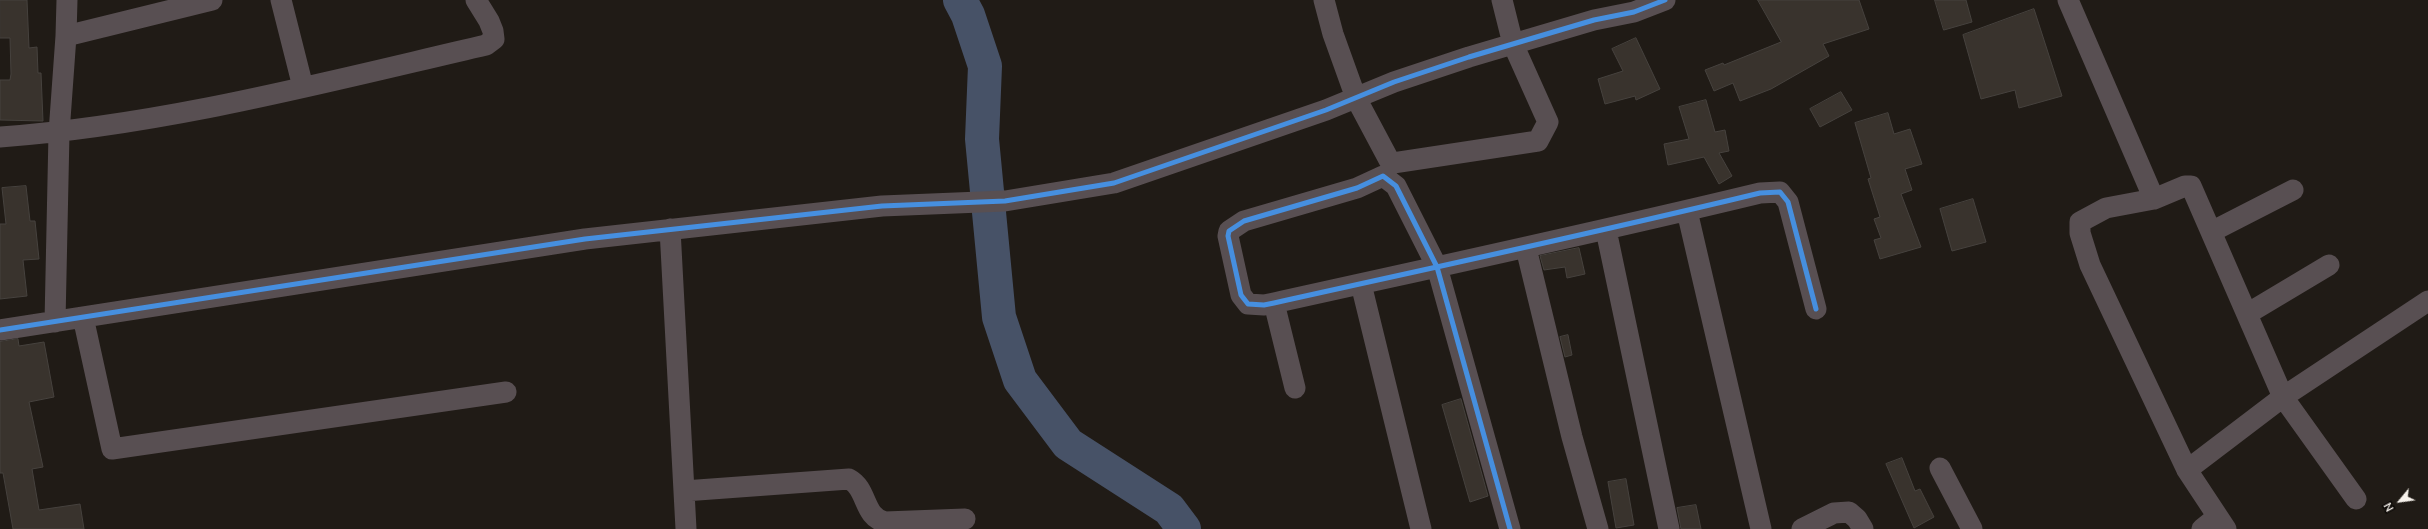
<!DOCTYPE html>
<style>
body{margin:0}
#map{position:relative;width:2428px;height:529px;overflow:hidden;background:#201b16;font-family:"Nunito Sans",sans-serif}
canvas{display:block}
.north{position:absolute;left:2380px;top:481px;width:40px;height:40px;-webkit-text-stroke:3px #0a0704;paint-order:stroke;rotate:241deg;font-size:11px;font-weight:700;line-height:16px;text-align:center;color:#f7f2ec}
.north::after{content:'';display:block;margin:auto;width:14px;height:18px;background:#f7f2ec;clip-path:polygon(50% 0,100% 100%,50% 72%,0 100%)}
</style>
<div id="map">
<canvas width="2428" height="529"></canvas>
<div class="north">N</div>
</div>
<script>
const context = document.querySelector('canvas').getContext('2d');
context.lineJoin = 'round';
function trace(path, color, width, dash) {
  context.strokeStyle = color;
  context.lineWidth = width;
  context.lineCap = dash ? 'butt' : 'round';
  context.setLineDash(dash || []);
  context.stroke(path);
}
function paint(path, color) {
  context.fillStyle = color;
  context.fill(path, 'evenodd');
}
const river = new Path2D(`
 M960 0 968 15 985 66 982 139 999 317 1020 380 1068 444 1169 509 1184 529`);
const building = new Path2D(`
 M0 0H27L29 48 37 47 38 73H41L43 121 0 120V80H10L11 74 10 38H0Z
 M1758 0H1859L1869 29 1823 44 1829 56 1771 89 1740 101 1733 83 1714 91 1705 70 1723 63 1724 65 1781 42Z
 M1935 0H1966L1972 22 1944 30Z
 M2034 9 2062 96 2019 108 2015 90 1981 99 1963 35Z
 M1636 38 1660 89 1636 100 1635 96 1605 104 1598 79 1623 71 1612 49Z
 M1841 92 1852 110 1820 127 1810 109Z
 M1706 100 1715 132 1725 130 1729 151 1719 153 1732 176 1719 184 1704 157 1668 165 1664 144 1689 139 1679 107Z
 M1888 113 1894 134 1910 129 1922 164 1905 169 1912 190 1901 194 1921 247 1880 259 1874 240 1881 238 1874 219 1880 217 1868 179 1871 178 1855 123Z
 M26 186 30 221H35L39 259 23 260 27 296 0 299V224H6L2 188Z
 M1973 199 1986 242 1952 251 1940 209Z
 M1579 248 1585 274 1567 278 1565 267 1544 270 1540 256Z
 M1568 335 1572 355 1565 357 1560 337Z
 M18 339 19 346 44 342 54 397 29 402 43 467 32 469 39 510 80 504 84 529H13L3 473H0V342Z
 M1461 399 1488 496 1470 502 1442 405Z
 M1902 458 1915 491 1920 489 1934 517 1914 528 1886 464Z
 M1626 479 1634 525 1616 528 1608 482Z
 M1696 505 1701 529H1681L1677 508Z`);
const minor = new Path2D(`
 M281 0 303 87
 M1324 0 1333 34 1356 98 1389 160 1393 163 1538 141 1548 122 1513 44 1502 0
 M2068 0 2154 199 2185 186H2191L2283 397 2356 499
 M66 36 212 0
 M0 137C164 125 326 82 486 45L494 39 493 31 489 21 476 0
 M2154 199 2106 208 2080 222V233L2090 265 2187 470 2226 529
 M1687 211 1761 529
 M670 229 686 529
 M1606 230 1669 529
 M2211 232 2293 190
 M1526 248 1572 437 1598 529
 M1361 284 1421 529
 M1274 303 1295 388
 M2247 314 2329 265
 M83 317 112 449 506 392
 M55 322 59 133 66 36 67 0
 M0 330 585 239 882 206 1005 201 1114 183 1326 110 1394 82 1469 57 1594 20 1634 12 1665 0
 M1940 468 1972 529
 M2187 470 2283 397 2428 301
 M684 491 849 479C868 489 863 517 885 522L965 519
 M1510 529 1437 267 1396 186 1383 176 1357 188 1244 221 1229 231 1228 236 1241 295 1248 304 1264 305 1274 303C1436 267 1599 232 1760 193L1780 192 1788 202 1816 309
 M1802 529 1834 513 1849 512 1857 519 1863 529
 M2202 529 2217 517`);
const cycleway = new Path2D(`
 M0 330 585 239 882 206 1005 201 1114 183 1326 110 1394 82 1469 57 1594 20 1634 12 1665 0
 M1510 529 1437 267 1396 186 1383 176 1357 188 1244 221 1229 231 1228 236 1241 295 1248 304 1264 305 1274 303C1436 267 1599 232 1760 193L1780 192 1788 202 1816 309`);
trace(river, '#475267', 34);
paint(building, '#39332d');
trace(building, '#46423e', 1);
trace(minor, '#584f52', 21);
trace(cycleway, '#468fdf', 5);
</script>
